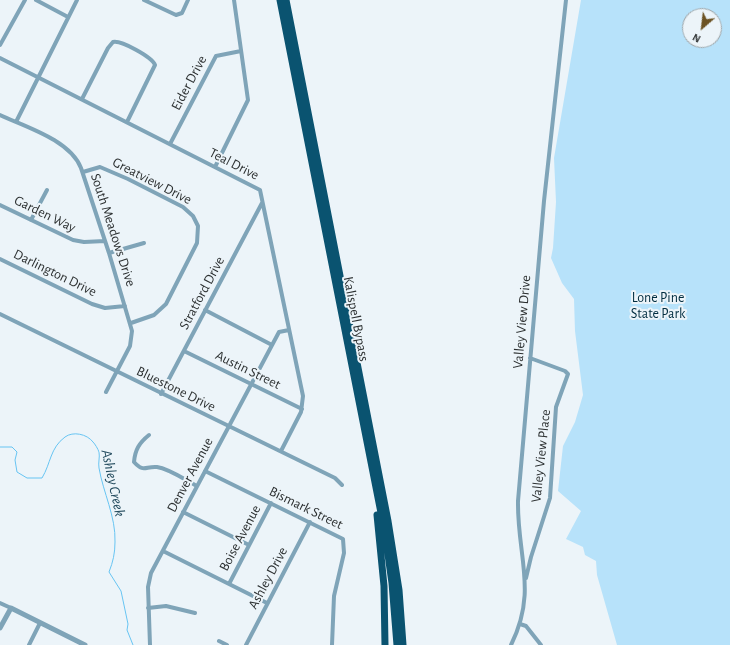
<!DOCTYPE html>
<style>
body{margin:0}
#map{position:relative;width:730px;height:645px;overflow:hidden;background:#ecf4f9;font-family:"Alegreya Sans",sans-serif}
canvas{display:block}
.north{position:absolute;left:682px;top:8px;width:40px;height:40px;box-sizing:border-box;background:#ecf4f9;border:1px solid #9fa6a9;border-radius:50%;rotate:208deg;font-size:11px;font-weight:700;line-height:16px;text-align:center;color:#2c3031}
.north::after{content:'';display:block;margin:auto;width:14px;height:18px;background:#6c5324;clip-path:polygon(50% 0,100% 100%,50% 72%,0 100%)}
</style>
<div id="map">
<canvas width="730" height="645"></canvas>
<div class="north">N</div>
</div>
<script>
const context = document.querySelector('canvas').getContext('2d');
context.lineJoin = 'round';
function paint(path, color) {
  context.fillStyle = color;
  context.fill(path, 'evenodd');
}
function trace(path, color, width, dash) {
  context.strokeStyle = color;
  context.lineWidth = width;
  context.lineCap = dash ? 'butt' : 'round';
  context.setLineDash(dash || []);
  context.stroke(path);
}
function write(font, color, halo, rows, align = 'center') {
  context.font = font + ' "Alegreya Sans",sans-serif';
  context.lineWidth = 4;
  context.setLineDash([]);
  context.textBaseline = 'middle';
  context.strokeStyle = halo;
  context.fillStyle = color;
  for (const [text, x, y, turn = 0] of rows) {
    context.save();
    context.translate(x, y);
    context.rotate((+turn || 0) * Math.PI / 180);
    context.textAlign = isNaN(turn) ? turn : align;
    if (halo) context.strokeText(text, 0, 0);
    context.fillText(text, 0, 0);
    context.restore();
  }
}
const green = new Path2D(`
 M581 0H730V645H617L597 575 596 561 585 555 583 547 566 539 581 511 558 491 563 446 575 422 583 395 575 331 574 299 562 283 551 258 553 248 556 202 554 158ZM690 16H714V40H690Z`);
const stream = new Path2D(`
 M0 447H12L17 452 15 460 17 472 27 478H42C51 463 50 448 65 437 73 431 87 434 93 442 95 444 98 449 99 452 100 457 98 463 99 468 103 492 116 517 115 542 115 553 113 562 109 572L121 591 128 624 127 630 133 645`);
const minor = new Path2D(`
 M36 0 68 17
 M144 0 176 15 182 13 188 0
 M0 45 25 0
 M0 58 260 190 303 396 301 412 281 451
 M82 99 108 48 113 42C121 40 152 57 155 65L127 122
 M0 115C26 127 70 140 81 168L109 253 132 331 130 346 106 392
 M16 122 77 0
 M170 144 216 56 241 51
 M215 167 248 100 234 0
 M83 172 100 167 128 179 183 207 193 216 198 226 197 243 166 304 154 315 131 323
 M0 205 73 240 84 242 105 241
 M31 220 47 190
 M109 253 144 243
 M0 259 92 304 105 308 125 306
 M205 310 272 345
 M0 314 335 478 342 485
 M184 351 302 409
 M161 394 262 203
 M149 435C139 443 135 450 134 462 144 473 145 466 157 467 170 469 185 480 197 486
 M205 471 343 539 344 553 334 596 332 645
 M183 512 249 545
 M163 551 267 603
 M526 578 531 557 550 498 556 407 568 374 565 371 530 358
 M229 584 271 503
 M0 603 11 608
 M148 608 166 606 195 613
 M520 624 526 626 541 645
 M219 641 227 645
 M29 645 40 623
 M150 645 148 587 151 573 279 332 289 330
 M246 645 310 522
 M511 645C538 591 517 556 518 501L544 201 566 0`);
const tertiary = new Path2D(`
 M0 628 11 608 85 645`);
const trunk = new Path2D(`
 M280 0 385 533 392 583 397 645
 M286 0 388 521 399 590 403 645
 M377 515 384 586 385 645`);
const streetNames = [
 ["Eider Drive",189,83,-62],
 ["Teal Drive",234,164,27],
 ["Greatview Drive",152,181,27],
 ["Garden Way",45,214,26],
 ["South Meadows Drive",113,230,72],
 ["Darlington Drive",55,273,26],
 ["Stratford Drive",202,293,-62],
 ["Kalispell Bypass",356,319,79],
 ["Valley View Drive",522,322,-85],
 ["Austin Street",248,370,26],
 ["Bluestone Drive",176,389,26],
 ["Valley View Place",541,456,-84],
 ["Denver Avenue",190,475,-62],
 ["Bismark Street",306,508,26],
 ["Boise Avenue",240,538,-62],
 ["Ashley Drive",268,578,-62]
];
const parkNames = [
 ["Lone Pine",658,298],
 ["State Park",658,314]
];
const waterNames = [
 ["Ashley Creek",113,483,78]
];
paint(green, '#b7e2fa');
trace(stream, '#67c4f2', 1);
trace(minor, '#7fa4b8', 4);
trace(tertiary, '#7fa4b8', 5);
trace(trunk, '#0a5370', 7);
write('14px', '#2c3031', '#ecf4f9', streetNames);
write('14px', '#012d40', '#ecf4f9', parkNames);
write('italic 15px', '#224a5d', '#ecf4f9', waterNames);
</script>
